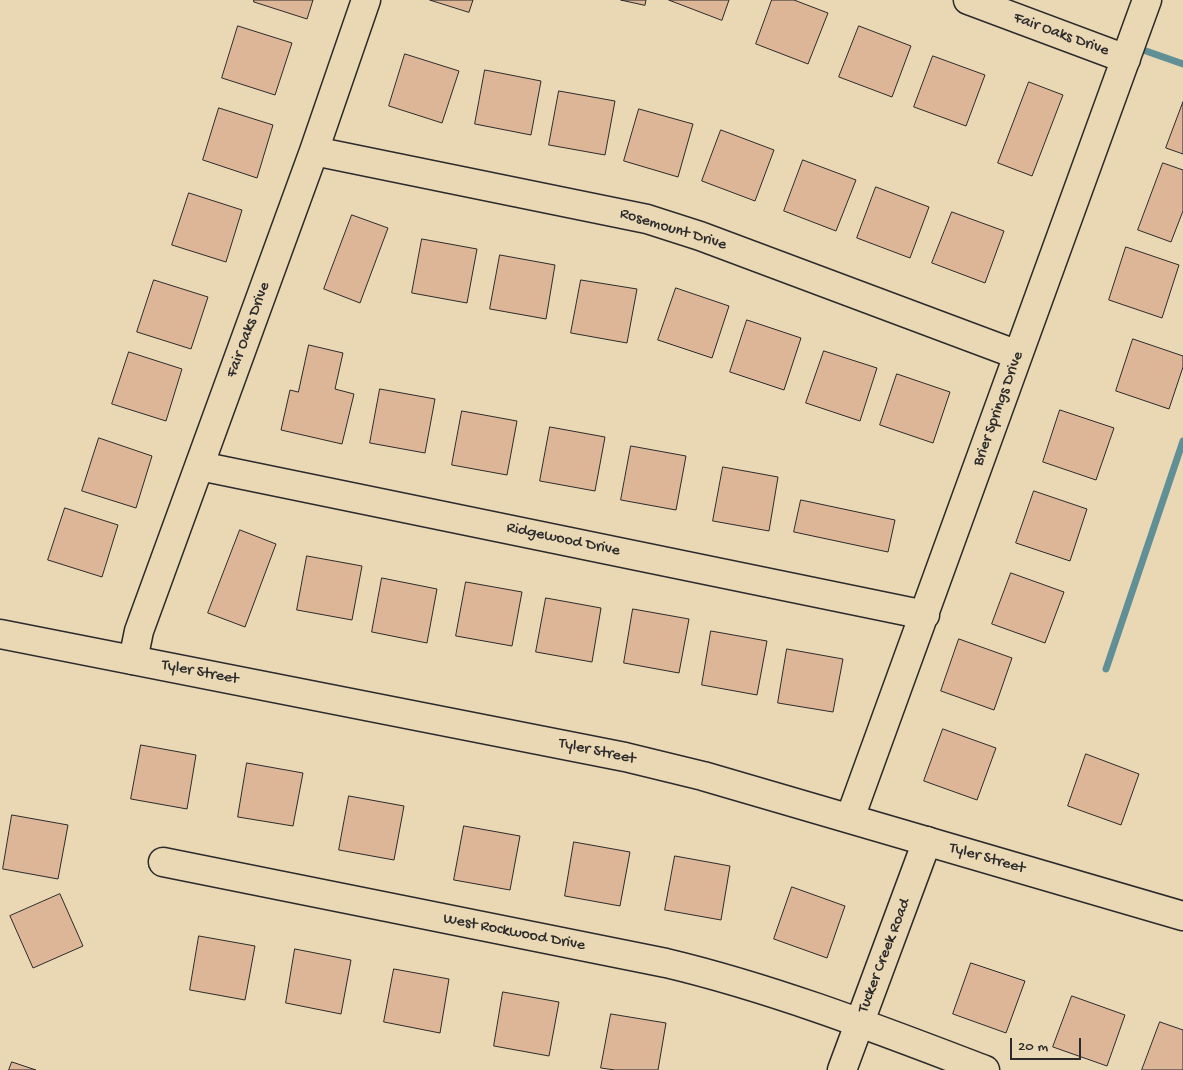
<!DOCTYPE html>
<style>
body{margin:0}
#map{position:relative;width:1183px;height:1070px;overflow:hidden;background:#ead8b5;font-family:"Gochi Hand",sans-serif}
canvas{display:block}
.scale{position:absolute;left:1010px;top:1038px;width:71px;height:22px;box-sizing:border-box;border:2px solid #2b2b2b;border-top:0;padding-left:6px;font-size:15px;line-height:18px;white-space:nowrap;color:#2b2b2b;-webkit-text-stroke:4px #ead8b5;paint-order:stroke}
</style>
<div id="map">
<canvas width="1183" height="1070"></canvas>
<div class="scale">20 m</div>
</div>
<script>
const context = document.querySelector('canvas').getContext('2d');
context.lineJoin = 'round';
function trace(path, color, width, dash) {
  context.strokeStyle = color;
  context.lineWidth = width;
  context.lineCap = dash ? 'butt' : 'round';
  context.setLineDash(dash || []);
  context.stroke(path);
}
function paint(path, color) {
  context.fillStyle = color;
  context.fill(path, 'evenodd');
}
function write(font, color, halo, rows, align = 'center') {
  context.font = font + ' "Gochi Hand",sans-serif';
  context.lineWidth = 5;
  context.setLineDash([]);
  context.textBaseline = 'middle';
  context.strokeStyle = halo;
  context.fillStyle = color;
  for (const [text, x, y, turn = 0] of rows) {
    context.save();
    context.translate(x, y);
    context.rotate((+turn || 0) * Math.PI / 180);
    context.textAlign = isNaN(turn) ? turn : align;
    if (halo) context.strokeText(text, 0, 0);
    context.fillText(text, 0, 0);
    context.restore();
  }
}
const stream = new Path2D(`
 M1146 51 1183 64
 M1106 669 1183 441`);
const building = new Path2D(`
 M254 0H313L307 19 254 2Z
 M430 0H473L469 12Z
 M621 0H646L645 5Z
 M669 0H729L722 20Z
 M772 0H794L828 13 808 64 756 44Z
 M238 26 292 43 275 95 222 78Z
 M859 26 911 46 892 97 839 77Z
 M405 54 459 71 442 123 389 106Z
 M933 56 985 75 966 126 914 107Z
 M485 70 541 81 531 135 475 124Z
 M1029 82 1063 95 1032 176 998 163Z
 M559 91 615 101 605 155 549 145Z
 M1183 102V154L1166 148Z
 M219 108 273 125 257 178 203 160Z
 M639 109 693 124 678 177 624 161Z
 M721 130 774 150 755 201 702 181Z
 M803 160 856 180 836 231 784 211Z
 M1163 163 1183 170V211L1171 242 1138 230Z
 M876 187 929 207 910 258 857 238Z
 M189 193 242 210 226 262 172 245Z
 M952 212 1004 231 985 283 932 263Z
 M352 215 388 228 360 303 324 289Z
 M422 239 477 249 467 303 412 293Z
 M1126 247 1179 265 1162 318 1109 300Z
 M500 255 555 265 546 319 490 309Z
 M154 280 208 297 191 349 137 332Z
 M581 280 637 289 627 343 571 333Z
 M676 288 729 306 712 358 658 340Z
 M747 320 801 338 784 390 730 372Z
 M1133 339 1183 356V367L1169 409 1116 391Z
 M309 345 343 353 335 389 354 394 342 444 281 430 290 390 298 392Z
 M824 351 877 368 860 421 806 403Z
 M129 352 182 369 166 421 112 404Z
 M897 374 950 392 933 443 880 425Z
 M380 389 435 399 425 453 370 443Z
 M1060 410 1114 428 1096 480 1043 462Z
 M462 411 517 421 507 475 452 465Z
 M550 427 605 437 595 491 540 481Z
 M99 438 152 456 136 508 82 491Z
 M631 446 686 456 676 510 621 500Z
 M723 467 778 477 769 531 713 521Z
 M1034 491 1087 509 1070 561 1016 543Z
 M801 500 895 520 888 552 794 532Z
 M65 508 118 525 102 577 48 560Z
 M240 530 276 544 245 627 208 613Z
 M307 556 362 566 352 620 297 610Z
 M1011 573 1064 592 1045 643 992 624Z
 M382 578 437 589 427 643 372 632Z
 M466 582 522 592 512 646 456 636Z
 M546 598 601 608 592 662 536 652Z
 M633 609 689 619 679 673 624 663Z
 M711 631 767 641 757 695 702 685Z
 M959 639 1012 658 994 710 941 691Z
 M787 649 843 659 833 712 778 703Z
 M943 729 996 748 977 800 924 781Z
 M141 745 196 755 187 809 131 799Z
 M1086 754 1139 774 1121 825 1068 806Z
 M247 763 303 773 293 826 238 817Z
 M349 796 404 806 394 860 339 850Z
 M12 815 68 825 58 879 3 869Z
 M464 826 520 836 510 890 454 880Z
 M574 842 630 852 620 906 565 896Z
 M675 856 730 866 721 920 665 910Z
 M792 887 845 906 827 958 774 939Z
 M60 894 83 946 33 968 10 916Z
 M199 936 255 946 245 1000 190 990Z
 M295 949 351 960 341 1014 286 1003Z
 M971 963 1025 981 1006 1033 953 1014Z
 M394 969 449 979 440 1033 384 1022Z
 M503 992 559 1002 549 1056 494 1046Z
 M1072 996 1125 1015 1107 1066 1053 1047Z
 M611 1014 666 1023 658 1070H615L601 1068Z
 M1160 1022 1183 1030V1070H1142Z
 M12 1062 36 1070H9Z`);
const minor = new Path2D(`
 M968 0 1126 59
 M314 151 647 219 700 236 1018 355
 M200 466 925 615
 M133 660 139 631 314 151 366 0
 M850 818 1147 0
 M163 862 666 963C775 989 880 1030 985 1070
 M842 1070 927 841`);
const tertiary = new Path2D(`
 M0 634 625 757 703 776 1183 916`);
const streetNames = [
 ["Fair Oaks Drive",1061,35,20],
 ["Rosemount Drive",673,230,17],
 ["Fair Oaks Drive",249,330,-70],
 ["Brier Springs Drive",999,409,-70],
 ["Ridgewood Drive",563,540,12],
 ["Tyler Street",200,673,11],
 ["Tyler Street",597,752,12],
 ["Tyler Street",987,859,16],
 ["West Rockwood Drive",514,933,11],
 ["Tucker Creek Road",885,956,-69]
];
trace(stream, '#609095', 7);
paint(building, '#ddb597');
trace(building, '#2b2b2b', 1);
trace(minor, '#2b2b2b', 31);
trace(tertiary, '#2b2b2b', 31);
trace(minor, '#ead8b5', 28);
trace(tertiary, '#ead8b5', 28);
write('16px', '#2b2b2b', '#ead8b5', streetNames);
</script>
